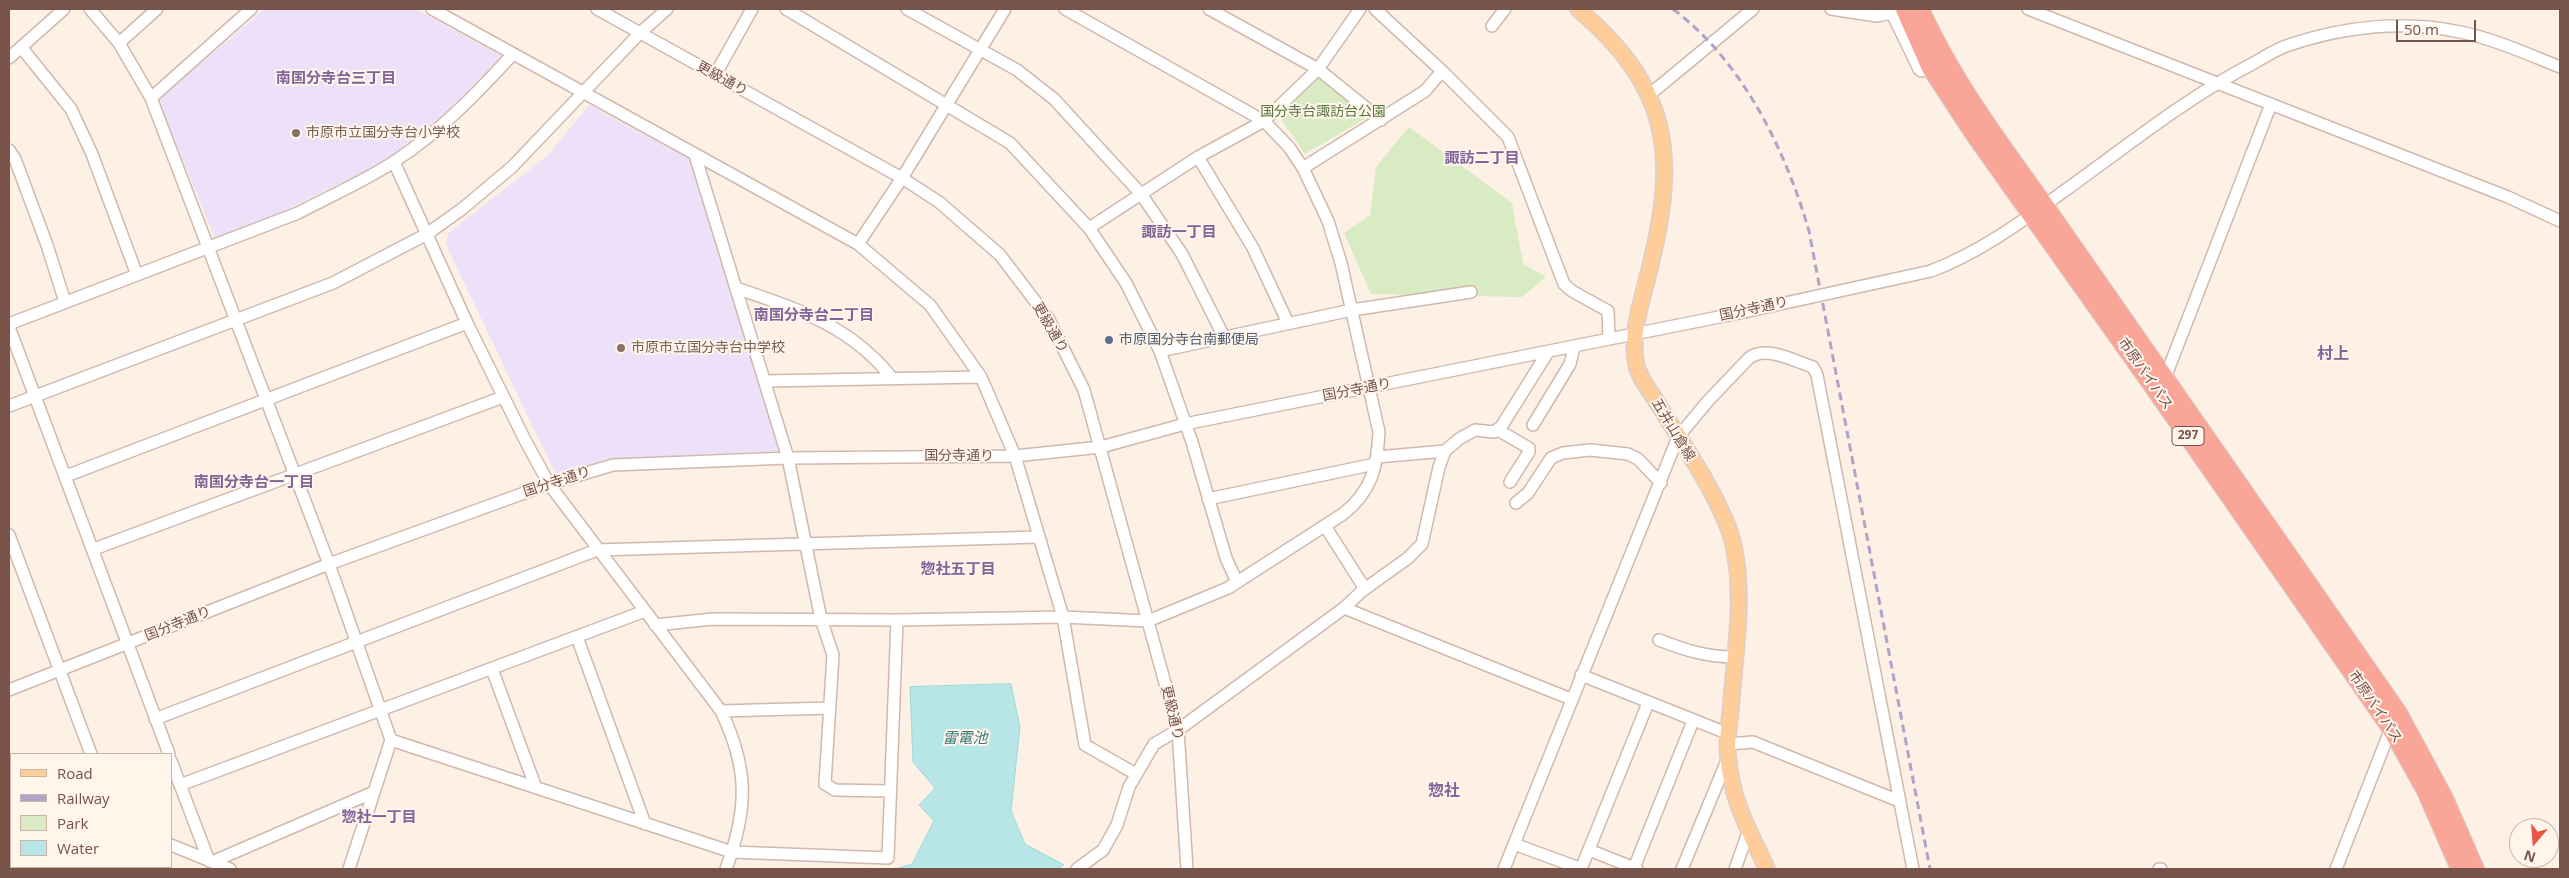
<!DOCTYPE html>
<meta charset="utf-8">
<style>
body{margin:0}
#map{position:relative;width:2569px;height:878px;overflow:hidden;background:#fdf0e4;font-family:"Open Sans",sans-serif}
canvas{display:block}
.frame{position:absolute;inset:0;border:10px solid #775349;pointer-events:none}
.legend{position:absolute;left:10px;top:753px;width:162px;height:115px;box-sizing:border-box;background:#fff5eb;border:1px solid #c9b4aa;margin:0;padding:6px 9px;list-style:none;font-size:15px;color:#775349}
.legend li{display:flex;align-items:center;gap:10px;height:25px}
.legend b{width:25px;border:1px solid #c9b4aa}
.north{position:absolute;left:2509px;top:818px;width:50px;height:50px;box-sizing:border-box;background:#fff5eb;border:1px solid #c9b4aa;border-radius:50%;rotate:198deg;font-size:14px;font-weight:700;line-height:20px;text-align:center;color:#775349}
.north::after{content:'';display:block;margin:auto;width:18px;height:22px;background:#eb5545;clip-path:polygon(50% 0,100% 100%,50% 72%,0 100%)}
.scale{position:absolute;left:2396px;top:20px;width:80px;height:22px;box-sizing:border-box;border:2px solid #775349;border-top:0;padding-left:6px;font-size:15px;line-height:18px;white-space:nowrap;color:#775349;-webkit-text-stroke:4px #fff5eb;paint-order:stroke}
</style>
<div id="map">
<canvas width="2569" height="878"></canvas>
<div class="frame"></div>
<ul class="legend">
<li><b style="height:6px;background:#fecd9a"></b>Road</li>
<li><b style="height:6px;background:#b1a2c7"></b>Railway</li>
<li><b style="height:14px;background:#d8ebc2"></b>Park</li>
<li><b style="height:14px;background:#b8e6e7"></b>Water</li>
</ul>
<div class="north">N</div>
<div class="scale">50 m</div>
</div>
<script>
const context = document.querySelector('canvas').getContext('2d');
context.lineJoin = 'round';
function paint(path, color) {
  context.fillStyle = color;
  context.fill(path, 'evenodd');
}
function trace(path, color, width, dash) {
  context.strokeStyle = color;
  context.lineWidth = width;
  context.lineCap = dash ? 'butt' : 'round';
  context.setLineDash(dash || []);
  context.stroke(path);
}
function write(font, color, halo, rows, align = 'center') {
  context.font = font + ' "Open Sans","Noto Sans JP",sans-serif';
  context.lineWidth = 4;
  context.setLineDash([]);
  context.textBaseline = 'middle';
  context.strokeStyle = halo;
  context.fillStyle = color;
  for (const [text, x, y, turn = 0] of rows) {
    context.save();
    context.translate(x, y);
    context.rotate((+turn || 0) * Math.PI / 180);
    context.textAlign = isNaN(turn) ? turn : align;
    if (halo) context.strokeText(text, 0, 0);
    context.fillText(text, 0, 0);
    context.restore();
  }
}
const education = new Path2D(`
 M264 9H416L503 57 455 106 385 161 274 216 215 238 156 96 223 45Z
 M589 105 689 159 780 451 608 459 556 475 446 245 448 233 547 156Z`);
const green = new Path2D(`
 M1321 75 1373 114 1305 154 1279 116Z
 M1409 127 1512 203 1523 264 1546 277 1522 297 1371 294 1344 233 1370 215 1376 167Z`);
const water = new Path2D(`
 M1011 684 1020 727 1011 811 1025 844 1064 865 1057 869H895L912 864 934 821 919 805 935 788 913 762 910 687Z`);
const minor = new Path2D(`
 M90 9 119 43 151 98 329 564 391 740 349 869
 M432 9 858 244 930 305 981 377 1015 456 1063 617 1085 745 1136 774
 M597 9 902 178 939 202 1000 255 1048 318 1084 390 1178 730 1187 869
 M786 9 1010 143 1089 228 1126 283 1160 351 1192 442 1226 558 1237 582
 M907 9 1017 70 1054 99 1141 194 1182 254 1224 337
 M1209 9 1318 69 1381 120
 M1375 9 1442 71 1508 137 1564 284 1572 291 1608 311 1609 339
 M1831 9 1877 16 1892 13
 M1890 9 1919 69 1921 71 1931 68
 M2028 9 2508 197 2560 221
 M1492 26 1505 9
 M119 43 157 9
 M21 47 71 109 92 154 137 275
 M9 58 64 9
 M715 75 752 9
 M1649 95 1753 9
 M151 98 251 9
 M9 150 15 159 47 245 65 302
 M695 155 788 458 821 619 833 655 825 784 835 790 890 791
 M1198 157 1253 248 1288 323
 M394 162 467 323 525 440 549 484 721 711C749 769 748 809 726 869
 M1303 168 1425 91 1442 71
 M1089 228 1198 157 1264 121 1318 69 1360 9
 M858 244 902 178 1005 9
 M1931 271C1981 252 2024 220 2067 189 2127 146 2186 98 2252 64 2263 58 2276 49 2289 45 2343 27 2403 20 2460 32 2495 39 2527 54 2560 67
 M736 288C797 309 850 325 892 378
 M9 324 298 213C330 196 365 181 395 161 441 131 477 93 513 54
 M9 327 169 754
 M1160 351 1352 310 1471 292
 M2165 378 2271 104
 M765 381 981 377
 M9 406 333 283 427 234 462 209 512 167 640 33 667 9
 M1533 425 1570 364 1574 347
 M1498 430 1529 448V452L1510 482
 M1377 457 1445 451
 M66 476 467 323
 M1208 499 1375 464
 M1516 503 1528 493 1551 458 1563 453 1590 450 1628 454 1638 459 1661 483
 M1325 526 1365 589
 M9 535 91 754
 M94 549 503 397
 M1344 608 1571 699
 M655 625 713 619 897 620 1063 617 1148 621 1228 588 1343 514C1372 491 1377 468 1379 432L1341 263 1328 221 1303 168 1289 147 1264 121 1065 9
 M577 637 645 824
 M1659 640C1685 650 1706 657 1735 657
 M492 669 536 788
 M1581 675 1729 734
 M9 690 329 564 549 484 613 465 788 458 1015 456 1101 447 1185 424 1744 312
 M721 711 829 708
 M155 719 597 550 1039 537
 M391 740 732 852 888 858 897 620
 M1727 744 1753 742 1899 801
 M171 761 209 861
 M9 767 11 774
 M180 785 645 611
 M9 840 11 847
 M1514 844 1582 869
 M171 845 230 869
 M1589 850 1637 869
 M212 862 374 792
 M20 867 21 869
 M45 867 46 869
 M1634 868 1693 721
 M1077 869 1103 850 1117 825 1129 787 1154 744 1178 730 1344 608 1362 591 1408 558 1422 544 1439 467 1445 451 1459 439 1475 430 1494 432 1501 427 1548 352
 M1504 869 1678 437 1708 401 1749 358C1766 345 1794 361 1813 367L1817 375 1913 869
 M1581 869 1648 703
 M1682 869 1728 758
 M1735 869 1749 830
 M2159 869H2161
 M2336 869 2391 728`);
const major = new Path2D(`
 M1578 9C1670 87 1678 155 1650 267 1643 298 1630 331 1636 363 1638 377 1651 392 1658 404 1681 441 1723 502 1733 543 1745 596 1735 651 1731 705 1730 722 1726 739 1728 756 1731 800 1749 830 1767 869`);
const highway = new Path2D(`
 M1905 9 1931 68 1975 135 2160 396 2391 728 2426 791 2460 869
 M1920 9C1952 80 1999 143 2044 205L2398 713 2444 798 2475 869`);
const rail = new Path2D(`
 M1673 9C1743 62 1785 149 1809 231L1930 869`);
const minorBridge = new Path2D(`
 M1744 312 1931 271`);
const markers = [
 [296,133,5,"#8d6e63"],
 [1109,340,5,"#5c6f8a"],
 [621,348,5,"#8d6e63"]
];
const shields = [
 [2188,436,32]
];
const shieldNames = [
 ["297",2188,436]
];
const streetNames = [
 ["更級通り",722,79,29],
 ["国分寺通り",1754,309,-12],
 ["更級通り",1050,328,60],
 ["市原バイパス",2145,374,55],
 ["国分寺通り",1357,390,-11],
 ["五井山倉線",1673,430,59],
 ["国分寺通り",959,456],
 ["国分寺通り",557,482,-18],
 ["国分寺通り",178,624,-22],
 ["市原バイパス",2375,707,56],
 ["更級通り",1172,713,77]
];
const parkNames = [
 ["国分寺台諏訪台公園",1323,112]
];
const educationNames = [
 ["市原市立国分寺台小学校",306,133],
 ["市原市立国分寺台中学校",631,348]
];
const serviceNames = [
 ["市原国分寺台南郵便局",1119,340]
];
const neighbourhoodNames = [
 ["南国分寺台三丁目",336,79],
 ["諏訪二丁目",1482,159],
 ["諏訪一丁目",1179,233],
 ["南国分寺台二丁目",814,316],
 ["南国分寺台一丁目",254,483],
 ["惣社五丁目",958,570],
 ["惣社一丁目",379,818]
];
const waterNames = [
 ["雷電池",965,739]
];
const quarterNames = [
 ["村上",2333,354],
 ["惣社",1444,791]
];
paint(education, '#ede1f9');
paint(green, '#d8ebc2');
paint(water, '#b8e6e7');
trace(water, '#9ed8da', 1);
trace(minor, '#d1b8ad', 14);
trace(major, '#d9cfcc', 18);
trace(highway, '#d9cfcc', 20);
trace(minor, '#fff', 11);
trace(major, '#fecd9a', 15);
trace(highway, '#f9a699', 18);
trace(rail, '#b1a2c7', 3, [8, 5]);
trace(minorBridge, '#d1b8ad', 14, []);
trace(minorBridge, '#fff', 11);
for (const [x, y, r, color] of markers) {
  const dot = new Path2D();
  dot.arc(x, y, r, 0, 2 * Math.PI);
  context.fillStyle = color;
  context.fill(dot);
  trace(dot, '#fff5eb', 2);
}
for (const [x, y, w] of shields) {
  const box = new Path2D();
  box.roundRect(x - w / 2, y - 9.5, w, 19, 4);
  context.fillStyle = '#fff5eb';
  context.fill(box);
  trace(box, '#775349', 1);
}
write('bold 12px', '#775349', null, shieldNames);
write('14px', '#775349', '#fff5eb', streetNames);
write('14px', '#56773d', '#fff5eb', parkNames);
write('14px', '#785e54', '#fff5eb', educationNames, 'left');
write('14px', '#4e5e75', '#fff5eb', serviceNames, 'left');
write('bold 15px', '#81649a', '#fff5eb', neighbourhoodNames);
write('italic 15px', '#3c7a7c', '#fff5eb', waterNames);
write('bold 16px', '#81649a', '#fff5eb', quarterNames);
</script>
